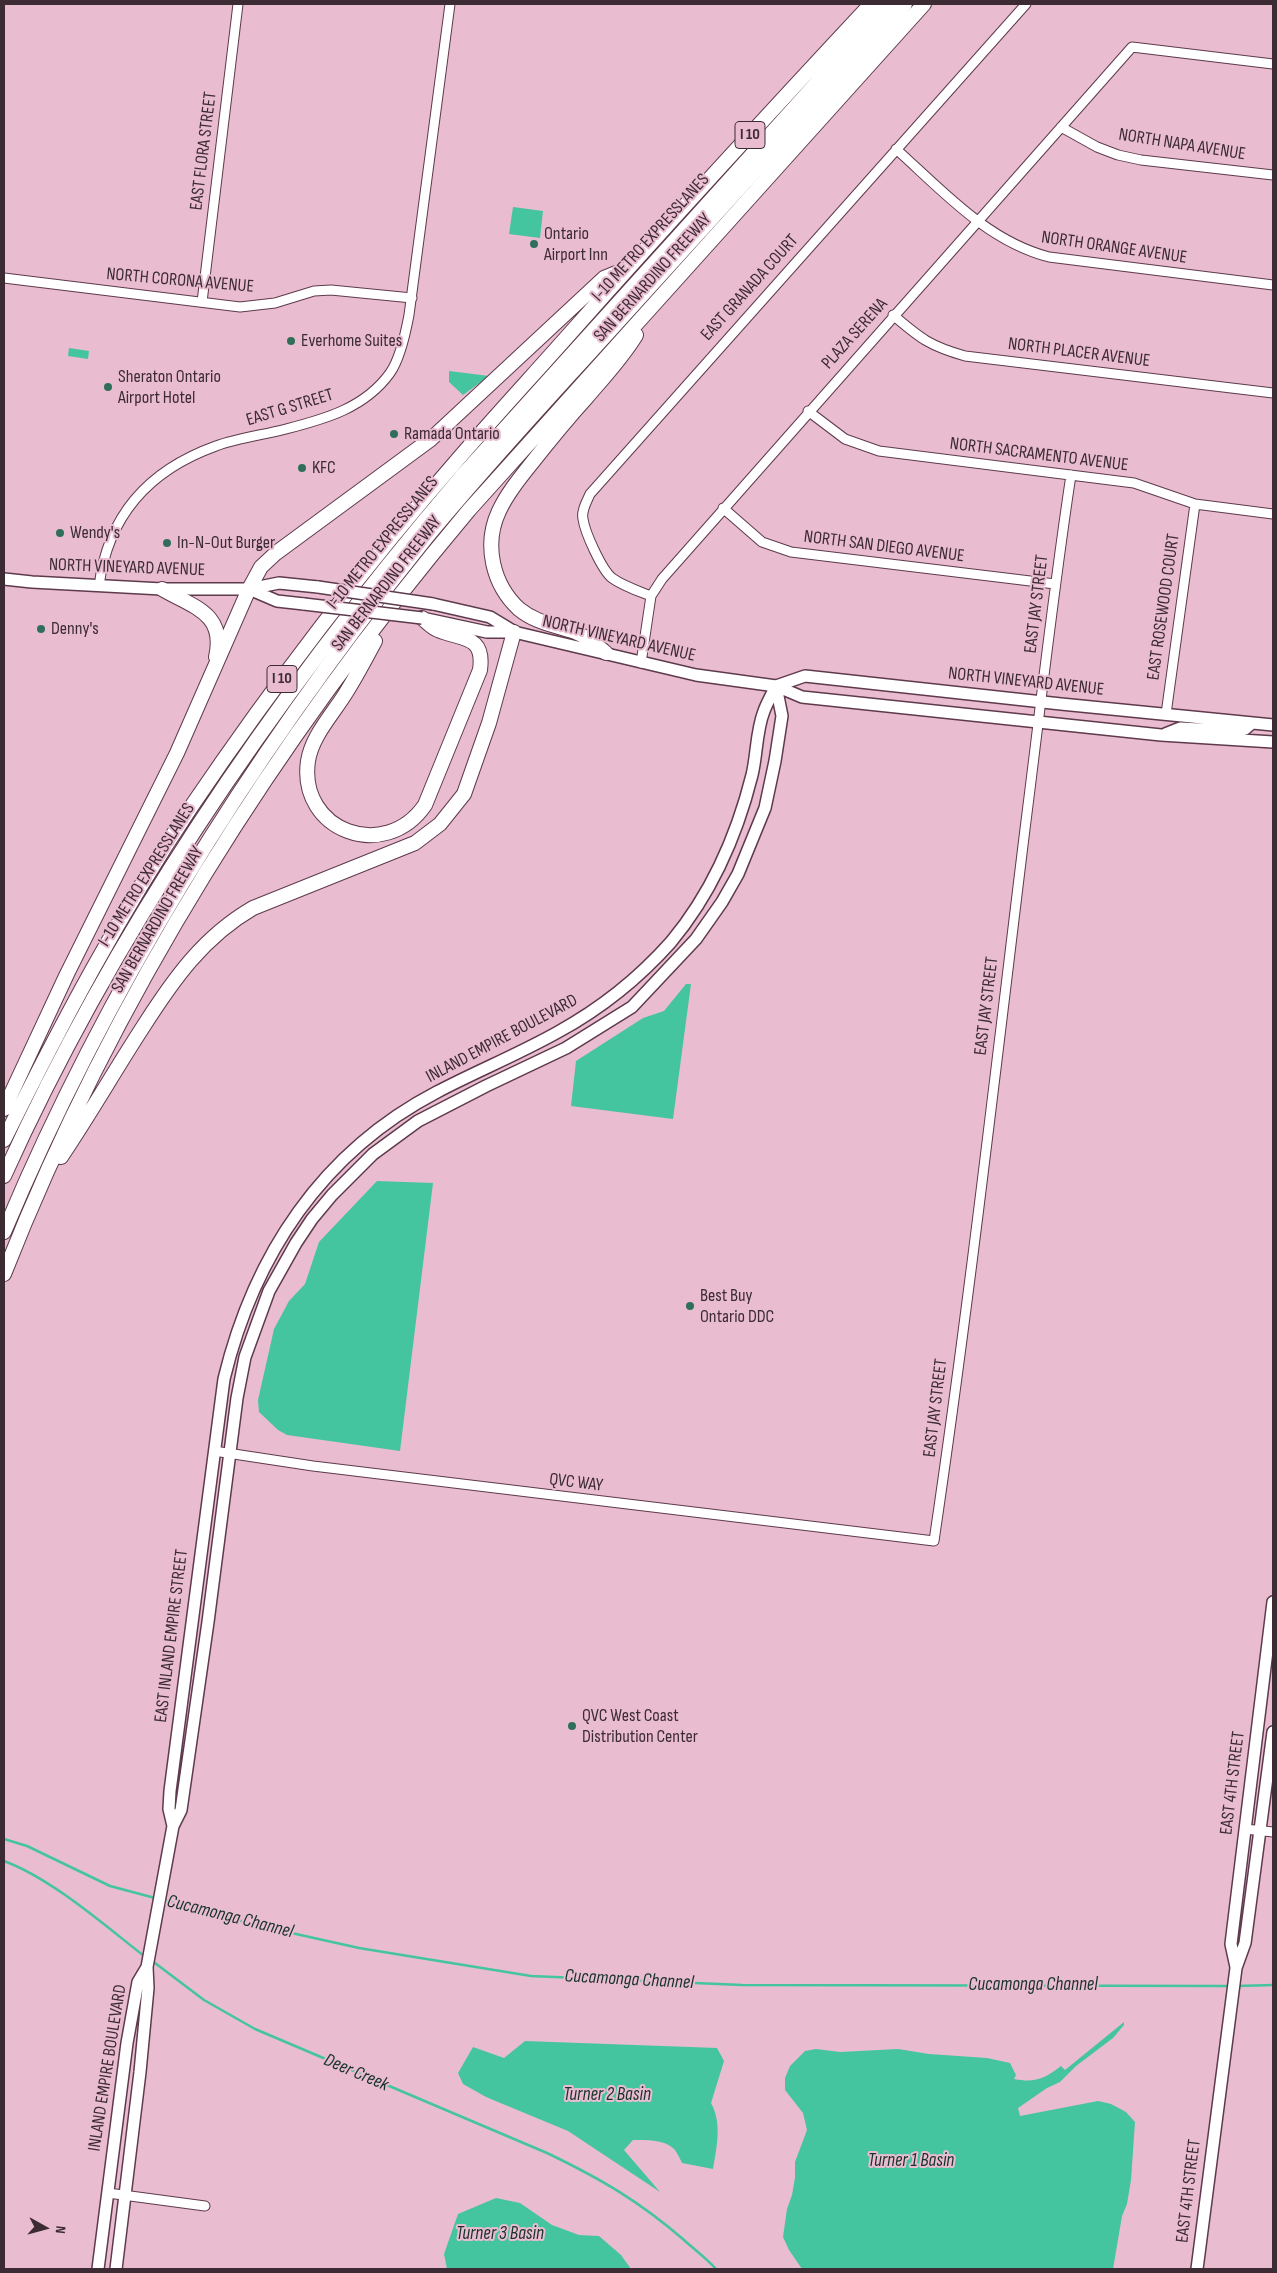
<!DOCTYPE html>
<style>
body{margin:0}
#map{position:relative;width:1277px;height:2273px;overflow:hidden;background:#e9bcd0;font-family:"Sofia Sans Condensed",sans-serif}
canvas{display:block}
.frame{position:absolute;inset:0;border:5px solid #3c2b33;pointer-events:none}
.north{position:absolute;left:20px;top:2203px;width:50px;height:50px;-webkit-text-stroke:4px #e9bcd0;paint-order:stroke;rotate:97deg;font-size:14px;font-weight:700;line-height:20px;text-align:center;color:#3c2b33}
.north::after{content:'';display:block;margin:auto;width:18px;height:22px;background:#3c2b33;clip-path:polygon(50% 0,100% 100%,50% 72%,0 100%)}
</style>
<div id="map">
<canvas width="1277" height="2273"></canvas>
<div class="frame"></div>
<div class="north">N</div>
</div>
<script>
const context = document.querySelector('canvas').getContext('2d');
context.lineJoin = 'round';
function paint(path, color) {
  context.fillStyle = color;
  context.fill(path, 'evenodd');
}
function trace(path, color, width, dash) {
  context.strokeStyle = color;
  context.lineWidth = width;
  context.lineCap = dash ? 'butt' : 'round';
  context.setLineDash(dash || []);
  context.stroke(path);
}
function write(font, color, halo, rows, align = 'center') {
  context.font = font + ' "Sofia Sans Condensed",sans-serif';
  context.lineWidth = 4;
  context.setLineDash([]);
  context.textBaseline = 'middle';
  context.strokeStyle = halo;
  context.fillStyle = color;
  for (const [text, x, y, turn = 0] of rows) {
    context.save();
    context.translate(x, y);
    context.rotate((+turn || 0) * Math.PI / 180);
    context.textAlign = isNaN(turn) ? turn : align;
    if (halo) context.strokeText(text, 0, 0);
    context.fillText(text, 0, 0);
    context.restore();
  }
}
const water = new Path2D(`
 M513 207 543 211 540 238 509 234Z
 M69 348 89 351 88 359 68 356Z
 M449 371 489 376 463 395 449 382Z
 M686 984H691L673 1119 571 1106 576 1061 643 1018 664 1011Z
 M377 1181 433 1183 400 1451 287 1435 278 1430 259 1412 258 1400 274 1329 289 1301 305 1284 319 1242Z
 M1124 2022V2025L1113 2038 1076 2066 1060 2082 1047 2088 1018 2108 1020 2116 1098 2101 1111 2104 1126 2112 1135 2122 1131 2180 1127 2204 1122 2216 1113 2269H802L789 2250 783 2237 787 2209 792 2195 795 2178V2162L807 2130 803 2113 785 2090V2078L790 2066 805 2051 816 2049 840 2052 898 2049 929 2054 987 2058 1010 2063 1016 2075 1014 2079C1035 2083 1044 2079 1061 2066L1065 2070Z
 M525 2041 717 2048 724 2061 711 2103C722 2123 717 2146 713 2169L682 2163C680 2159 677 2152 674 2149 664 2139 646 2140 633 2140L624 2150 660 2192 568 2131 486 2097 463 2084 458 2073 473 2047 504 2058Z
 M496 2198 520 2203 552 2225 579 2235 599 2236 621 2255 631 2269H447L444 2254 458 2214Z`);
const stream = new Path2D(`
 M4 1839 27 1846 110 1886 155 1898
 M4 1861C52 1879 103 1924 144 1956
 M163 1900 260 1926 359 1948 531 1976 742 1985 1229 1986
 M151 1960 204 2000 255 2029 547 2153C601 2179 639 2201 684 2240 695 2250 706 2258 716 2269
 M1237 1986 1273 1985`);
const minor = new Path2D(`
 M1061 127 1097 147 1118 155 1141 160 1273 175
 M896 149C943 191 987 241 1049 257L1273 285
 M4 278 240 307 275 303 314 291 331 290 412 298
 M202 302 238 4
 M893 315C921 339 930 346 965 356L1273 393
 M808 411 845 439 879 451 1134 483 1195 504 1273 514
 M723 508 762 542 791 552 1055 584
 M99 586C108 515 149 470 216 446 238 438 263 435 286 429 325 419 365 408 390 373 400 359 406 331 409 315L450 4
 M651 596C638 591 623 586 612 578 602 570 585 533 583 519 581 511 587 501 590 494L1026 4
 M641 663 651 596 662 579 1132 47 1273 64
 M1166 714 1195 504
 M214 1451 313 1466 934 1541C969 1304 996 1066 1025 829 1040 711 1053 593 1071 475
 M1245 1829 1273 1832
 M108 2193 205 2206`);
const major = new Path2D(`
 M4 579 32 582 162 589H249L279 583 318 587
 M249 589 277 601 304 604
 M433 604 490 617 513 631
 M422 618 487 632H514L696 675 776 686 802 697 1161 735 1273 742
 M776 686 805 676 1061 704 1273 725
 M1165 734 1180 728 1237 731 1245 729 1252 723
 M173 1826 169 1809 170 1791 224 1379C254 1255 322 1152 437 1092 477 1071 519 1054 558 1032 600 1009 639 978 671 942 711 894 737 835 752 775 757 755 756 731 764 711 767 703 772 694 776 686
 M1236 1967 1231 1944 1273 1602
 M98 2269 127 2043 138 1982 147 1967
 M116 2269 140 2072 148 1988 147 1967 173 1826 181 1810 208 1622 237 1398 245 1357 269 1291 296 1243 312 1219 332 1195 373 1154 418 1121 486 1086 566 1048 632 1007 696 939 722 902 738 874 765 808 775 761 782 716 776 686
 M1197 2269 1236 1968 1245 1943 1273 1732`);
const highway = new Path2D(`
 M162 589C193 607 226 613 216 657
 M375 641C366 658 357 675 347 691 334 713 312 735 308 761 298 831 385 863 425 805L480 670C485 634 461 640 438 630 432 628 427 622 422 618
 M606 653C597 646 586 636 575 632 555 625 536 623 519 609 493 585 483 545 499 511 507 494 519 479 531 464 549 441 567 419 587 397 604 377 622 358 636 335
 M4 1109 67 974 177 753 249 589 261 567 276 553 431 439 604 278 626 269
 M4 1140C60 1026 120 913 191 807 273 686 363 568 459 458 497 414 536 372 574 329 672 219 771 111 871 4
 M61 1157C90 1114 115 1070 143 1027 173 980 203 937 253 908L415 843 440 824 464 794 489 723 514 632
 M4 1176C119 921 281 688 462 476L888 4
 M4 1232C108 984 253 753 422 543 484 467 551 396 616 324 713 217 810 111 905 4
 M4 1274C113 996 277 738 469 510L924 4`);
const majorBridge = new Path2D(`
 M318 587 433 604
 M304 604 422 618`);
const markers = [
 [534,244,5,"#306e5a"],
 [291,341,5,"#306e5a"],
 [108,387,5,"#306e5a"],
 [394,434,5,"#306e5a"],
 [302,468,5,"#306e5a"],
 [60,533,5,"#306e5a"],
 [167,543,5,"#306e5a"],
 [41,629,5,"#306e5a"],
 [690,1306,5,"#306e5a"],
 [572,1726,5,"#306e5a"]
];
const shields = [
 [750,135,30],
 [282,679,30]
];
const shieldNames = [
 ["I 10",750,135],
 ["I 10",282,679]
];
const streetNames = [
 ["NORTH NAPA AVENUE",1182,145,9],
 ["EAST FLORA STREET",204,151,-83],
 ["I-10 METRO EXPRESSLANES",651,238,-48],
 ["NORTH ORANGE AVENUE",1114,248,8],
 ["SAN BERNARDINO FREEWAY",653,278,-48],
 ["NORTH CORONA AVENUE",180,281,5],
 ["EAST GRANADA COURT",750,288,-48],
 ["PLAZA SERENA",855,334,-48],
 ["NORTH PLACER AVENUE",1079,353,7],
 ["EAST G STREET",290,408,-17],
 ["NORTH SACRAMENTO AVENUE",1039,455,7],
 ["I-10 METRO EXPRESSLANES",383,543,-51],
 ["NORTH SAN DIEGO AVENUE",884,547,7],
 ["NORTH VINEYARD AVENUE",127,568,2],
 ["SAN BERNARDINO FREEWAY",387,584,-52],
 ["EAST JAY STREET",1037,604,-83],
 ["EAST ROSEWOOD COURT",1164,607,-82],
 ["NORTH VINEYARD AVENUE",619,639,13],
 ["NORTH VINEYARD AVENUE",1026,682,6],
 ["I-10 METRO EXPRESSLANES",147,875,-58],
 ["SAN BERNARDINO FREEWAY",158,920,-60],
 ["EAST JAY STREET",987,1006,-83],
 ["INLAND EMPIRE BOULEVARD",502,1039,-28],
 ["EAST JAY STREET",936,1408,-83],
 ["QVC WAY",576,1483,7],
 ["EAST INLAND EMPIRE STREET",172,1636,-83],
 ["EAST 4TH STREET",1233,1783,-83],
 ["INLAND EMPIRE BOULEVARD",108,2068,-81],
 ["EAST 4TH STREET",1189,2191,-83]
];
const poiNames = [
 ["Ontario",544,234],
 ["Airport Inn",544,255],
 ["Everhome Suites",301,341],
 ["Sheraton Ontario",118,377],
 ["Airport Hotel",118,398],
 ["Ramada Ontario",404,434],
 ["KFC",312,468],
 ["Wendy's",70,533],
 ["In-N-Out Burger",177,543],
 ["Denny's",51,629],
 ["Best Buy",700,1296],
 ["Ontario DDC",700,1317],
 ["QVC West Coast",582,1716],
 ["Distribution Center",582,1737]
];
const waterNames = [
 ["Cucamonga Channel",230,1917,14],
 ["Cucamonga Channel",629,1980,3],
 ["Cucamonga Channel",1033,1985],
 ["Deer Creek",356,2073,23],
 ["Turner 2 Basin",607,2095],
 ["Turner 1 Basin",911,2161],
 ["Turner 3 Basin",500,2234]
];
paint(water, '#44c59f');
trace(stream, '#44c59f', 2.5);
trace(minor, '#5e3a4c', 11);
trace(major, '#5e3a4c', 14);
trace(highway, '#5e3a4c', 16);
trace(minor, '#fff', 9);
trace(major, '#fff', 11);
trace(highway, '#fff', 14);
trace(majorBridge, '#5e3a4c', 14, []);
trace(majorBridge, '#fff', 11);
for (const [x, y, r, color] of markers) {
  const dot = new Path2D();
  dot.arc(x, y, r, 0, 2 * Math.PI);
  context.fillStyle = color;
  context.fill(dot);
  trace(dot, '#e9bcd0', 2);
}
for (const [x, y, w] of shields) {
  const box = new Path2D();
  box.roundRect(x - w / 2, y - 13.5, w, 27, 4);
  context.fillStyle = '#e9bcd0';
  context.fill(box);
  trace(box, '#3c2b33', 1);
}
write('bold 16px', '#3c2b33', null, shieldNames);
write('18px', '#3c2b33', '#e9bcd0', streetNames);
write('18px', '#3c2b33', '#e9bcd0', poiNames, 'left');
write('italic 19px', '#18332a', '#e9bcd0', waterNames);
</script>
